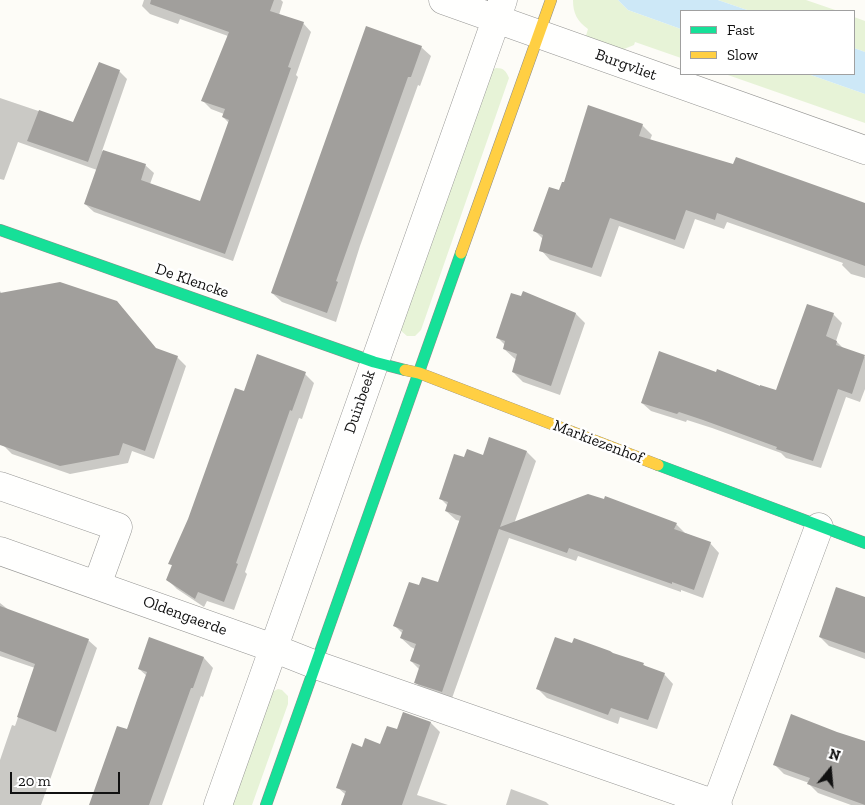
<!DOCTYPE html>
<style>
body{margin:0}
#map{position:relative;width:865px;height:805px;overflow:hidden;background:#fdfcf7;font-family:"Zilla Slab",serif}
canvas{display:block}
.legend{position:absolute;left:680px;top:10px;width:175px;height:65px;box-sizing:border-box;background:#fff;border:1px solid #a0a0a0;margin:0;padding:6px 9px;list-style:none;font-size:15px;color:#111}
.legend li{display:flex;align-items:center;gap:10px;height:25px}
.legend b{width:25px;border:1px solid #a0a0a0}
.north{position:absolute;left:805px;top:745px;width:50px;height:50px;-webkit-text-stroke:4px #fff;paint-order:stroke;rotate:17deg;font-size:14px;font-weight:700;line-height:20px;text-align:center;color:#111}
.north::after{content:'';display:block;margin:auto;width:18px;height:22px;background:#111;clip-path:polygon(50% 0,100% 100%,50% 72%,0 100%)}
.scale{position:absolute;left:10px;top:772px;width:110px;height:22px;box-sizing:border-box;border:2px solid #111;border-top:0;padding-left:6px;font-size:15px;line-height:18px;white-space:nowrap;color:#111;-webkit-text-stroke:4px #fff;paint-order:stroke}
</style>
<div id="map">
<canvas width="865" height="805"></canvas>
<ul class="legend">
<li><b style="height:6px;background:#16e098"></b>Fast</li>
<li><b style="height:6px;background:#ffcf43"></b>Slow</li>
</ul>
<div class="north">N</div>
<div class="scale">20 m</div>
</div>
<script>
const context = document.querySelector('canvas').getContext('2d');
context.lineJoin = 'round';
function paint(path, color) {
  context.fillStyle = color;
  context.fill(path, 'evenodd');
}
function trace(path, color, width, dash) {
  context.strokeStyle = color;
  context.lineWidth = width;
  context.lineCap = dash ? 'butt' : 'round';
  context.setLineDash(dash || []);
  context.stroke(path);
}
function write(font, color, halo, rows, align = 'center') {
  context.font = font + ' "Zilla Slab",serif';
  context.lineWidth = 5;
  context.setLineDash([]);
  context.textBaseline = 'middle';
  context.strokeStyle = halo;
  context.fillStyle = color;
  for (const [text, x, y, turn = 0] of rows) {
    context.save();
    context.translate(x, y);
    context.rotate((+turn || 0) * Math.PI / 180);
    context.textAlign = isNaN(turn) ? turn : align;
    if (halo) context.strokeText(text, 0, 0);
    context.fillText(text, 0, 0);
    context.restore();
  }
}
const green = new Path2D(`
 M573 0H618L628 10 681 29V58L635 42 634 45 619 51 585 39 588 29C577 21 573 13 573 0Z
 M718 0H806L838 11H750Z
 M854 17 865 21V52L854 48Z
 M496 68C504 68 506 71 509 78L421 330 415 336H407L400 330 491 70Z
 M725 74H808L865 94V123Z
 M278 689 282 690 288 696V704L252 805H229L270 693Z`);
const water = new Path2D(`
 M618 0H718L750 11H681V29L628 10Z
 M854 48 865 52V94L808 74H854Z`);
const shadow = new Path2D(`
 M144 0H281L283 2 279 15 303 23 311 32 296 75 298 77 233 261 94 212 85 204 97 170 18 142 4 180 0 179V98L74 123 119 71 127 79 102 151 145 165 154 173 150 184 201 203 229 123 223 117 224 114 211 109 203 101 228 36 180 19 178 24 150 14 142 6Z
 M421 47 431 56 420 86 418 85 360 246 336 322 282 302 272 293Z
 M642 125 652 135 650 140 865 205V278L851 274 842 265 843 263 790 244 727 222 724 229 695 219 684 249 619 226 601 277 550 260 541 250 543 239 535 231 560 192Z
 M0 291 2 294 177 357 186 366 154 459 132 451 128 463 70 474 12 454 0 442Z
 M524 293 576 314 585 323 560 395 523 382 513 372 517 360 514 358 504 349 505 345 497 337Z
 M833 314 842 323 836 341 844 349 865 357V389L860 402 846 397 821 468 786 458 781 453 712 428 687 420 686 422 651 411 642 403 717 373 777 392Z
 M305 374 314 383 302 419 299 418 245 572 247 574 234 610 207 601 204 607 177 589 168 580 173 566 170 564 245 392Z
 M527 452 536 461 514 524H676L685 533 710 543 719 553 703 598 681 590V592L578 556 576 561 509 538 451 701 424 691 415 682 420 670 411 661 415 649 411 647 401 638 403 634 395 626 420 587 438 584 460 521 456 520 446 511 448 506 440 498 465 459Z
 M865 599V659L829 646 820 637Z
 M0 603 10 611 88 640 97 648 41 805H0V760L12 725 15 726 35 668 0 656Z
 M150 639 204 658 213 668 203 697 201 696 162 805H91L127 730 147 676 139 669Z
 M643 664 647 668 664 674 673 684 657 729 620 717 618 724 547 698 538 689Z
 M431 723 440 732 417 795 448 805H344L346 795 337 787 381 745 398 731Z
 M865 742V805H851L818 793 809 784V783L784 774 775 765Z
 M511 789 546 802 549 805H506Z`);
const building = new Path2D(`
 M151 0H274L270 11 304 22 288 67 291 68 225 254 84 204 103 150 146 164 141 180 200 201 229 120 222 117 225 109 201 101 229 32 150 4Z
 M366 26 422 46 411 77H408L381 153 336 281 338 282 327 313 271 293Z
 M99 62 120 70 88 162 27 141 39 110 73 122Z
 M588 105 643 124 639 136 733 164 736 157 865 203V266L717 213 715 220 686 210 675 240 610 218 592 268 539 251 543 235 533 231 549 187 559 190 562 182H564Z
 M60 282 117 301 156 348 178 356 145 451 123 443 119 455 60 466 0 445V293Z
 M523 291 576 313 551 386 512 372 517 354 503 349 505 341 496 338 511 293 521 296Z
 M807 304 834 313 826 336 837 341 836 345 865 355 852 394 838 389 813 461 776 449 777 447 703 420 679 412 677 414 641 403 659 351 716 372 717 369 760 386V385L776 390Z
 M257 354 306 372 292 411 290 410 236 563 238 564 224 602 198 592 195 599 166 580 172 565 168 564 188 519 235 388 244 391Z
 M489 437 527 451 500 527 588 494 604 499 605 496 677 523 674 529 711 542 694 590 672 582V584L569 548 567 553 499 529 442 692 414 683 420 665 410 661 416 644 400 638 403 630 393 626 409 582 419 585 422 577 438 582 461 516 445 511 448 502 439 499 454 454 464 457 467 449 483 455Z
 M836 587 865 597V653L819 637Z
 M0 606 89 639 56 732 17 717 35 664 0 651Z
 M149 637 204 657 193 688H191L149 805H89L117 726 127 729 137 700 147 672 138 669Z
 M555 637 572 643 574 638 610 651 613 653 644 663 643 665 665 673 648 720 611 708 608 715 536 689Z
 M403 712 431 722 402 805H341L346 791 336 788 352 743 362 747 365 738 380 744 387 726 397 729Z
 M791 714 837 732 865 741V805L807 784 810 778 773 765Z`);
const street = new Path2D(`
 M443 0 865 150
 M0 486 118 527 97 585
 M0 551 273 648 316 665 718 805
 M716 804 819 527
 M218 805 503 0`);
const fast = new Path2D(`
 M0 230 374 362 405 370
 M658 465 865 543
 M266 805 461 253`);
const slow = new Path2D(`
 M461 253 551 0
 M405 370 419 373 658 465`);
const streetNames = [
 ["Burgvliet",626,65,20],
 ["De Klencke",192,281,19],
 ["Duinbeek",360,402,-71],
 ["Markiezenhof",598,442,21],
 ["Oldengaerde",185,616,20]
];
paint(green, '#e7f3d7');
paint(water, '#cde8f7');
paint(shadow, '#0003');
paint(building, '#a19f9c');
trace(street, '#979795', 29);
trace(fast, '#8e8d8b', 12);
trace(slow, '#8e8d8b', 12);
trace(street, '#fffffe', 28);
trace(fast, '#16e098', 11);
trace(slow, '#ffcf43', 11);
write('16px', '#111', '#fff', streetNames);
</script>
